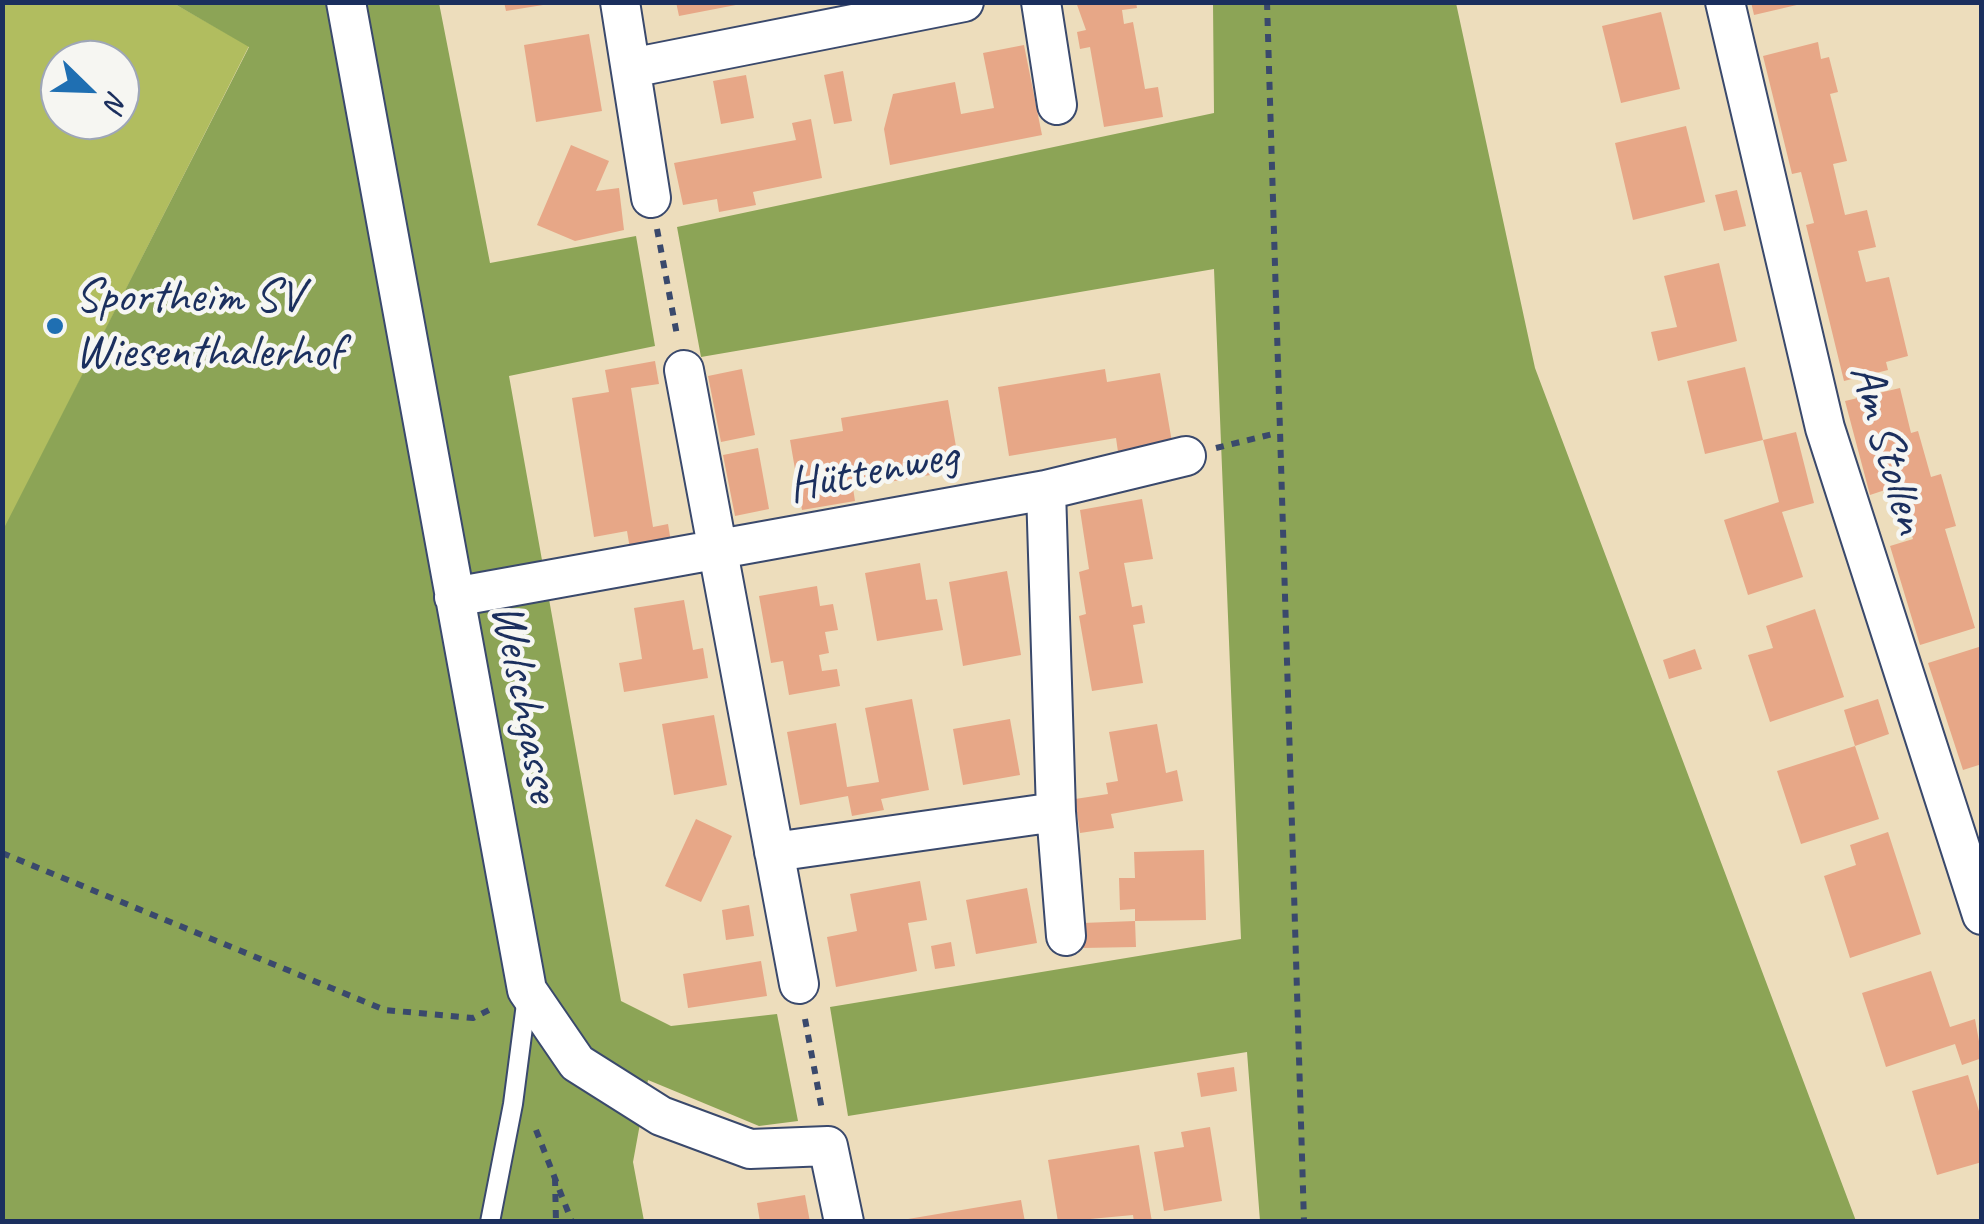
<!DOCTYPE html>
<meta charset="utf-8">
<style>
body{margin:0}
#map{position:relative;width:1984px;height:1224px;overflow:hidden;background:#edddbc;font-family:Caveat,sans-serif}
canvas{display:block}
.frame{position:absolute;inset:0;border:5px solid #1b2f5e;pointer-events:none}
.north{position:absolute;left:40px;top:40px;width:100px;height:100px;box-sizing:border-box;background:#f6f6f2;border:2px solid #9ea6b7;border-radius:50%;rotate:113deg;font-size:28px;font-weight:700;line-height:40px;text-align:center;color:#1b2f5e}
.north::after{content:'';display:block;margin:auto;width:35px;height:45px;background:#1f6fb2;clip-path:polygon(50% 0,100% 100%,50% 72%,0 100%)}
</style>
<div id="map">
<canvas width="1984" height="1224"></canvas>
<div class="frame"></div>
<div class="north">N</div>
</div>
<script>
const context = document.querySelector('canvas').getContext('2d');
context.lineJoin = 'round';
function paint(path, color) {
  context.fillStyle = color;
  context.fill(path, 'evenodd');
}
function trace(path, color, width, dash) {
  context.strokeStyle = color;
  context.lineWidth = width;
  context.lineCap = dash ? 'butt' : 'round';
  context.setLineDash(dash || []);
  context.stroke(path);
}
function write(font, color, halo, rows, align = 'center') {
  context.font = font + ' Caveat,sans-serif';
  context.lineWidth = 9;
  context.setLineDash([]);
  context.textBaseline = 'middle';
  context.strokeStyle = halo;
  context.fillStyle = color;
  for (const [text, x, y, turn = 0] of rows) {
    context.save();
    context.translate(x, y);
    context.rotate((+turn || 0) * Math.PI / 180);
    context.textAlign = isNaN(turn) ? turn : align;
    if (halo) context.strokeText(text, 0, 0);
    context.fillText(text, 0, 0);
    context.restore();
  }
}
const green = new Path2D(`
 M3 3H173L249 46 3 532ZM60 60H120V120H60Z`);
const forest = new Path2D(`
 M173 3H439L490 263 636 236 655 346 509 376 621 1001 671 1026 777 1014 798 1121 759 1126 648 1080 633 1162 644 1221H3L2 532 249 47Z
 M1213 3H1456L1535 368 1856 1221H1260L1247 1052 848 1116 830 1007 1241 939 1214 269 701 357 677 227 1214 113Z`);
const building = new Path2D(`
 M504 2H543V5L506 11Z
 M676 2H741V4L679 16Z
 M1076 2H1136L1137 8 1122 10 1124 24 1133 22 1145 89 1158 87 1163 117 1104 127 1090 47 1080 49 1077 32 1086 30Z
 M1751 2H1801V4L1754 15Z
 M1661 12 1680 89 1621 103 1602 26Z
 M589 34 602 111 536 122 524 45Z
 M1818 42 1821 59 1829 57 1838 92 1830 94 1847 161 1833 164 1845 215 1867 210 1876 247 1858 251 1866 282 1889 277 1908 356 1886 362 1888 370 1844 381 1806 225 1814 223 1801 172 1792 174 1763 56Z
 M1024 45 1042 135 890 165 884 129 893 94 955 82 961 114 994 108 983 53Z
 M843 71 852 121 834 124 824 75Z
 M746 75 754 118 721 124 713 81Z
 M811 119 822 178 753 192 756 205 719 212 717 199 683 205 674 163 796 140 792 123Z
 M1686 126 1705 202 1633 220 1615 143Z
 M571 145 609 161 596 191 619 188 624 230 575 241 537 225Z
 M1737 190 1746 226 1724 231 1715 195Z
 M1719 263 1737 341 1658 361 1651 332 1677 327 1664 276Z
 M655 361 659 384 631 388 653 527 668 524 671 542 630 549 627 531 594 537 572 398 609 392 605 370Z
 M1745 367 1763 440 1796 432 1814 503 1782 512 1803 577 1748 595 1724 520 1779 502 1763 440 1705 454 1687 381Z
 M742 369 755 435 721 442 708 376Z
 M1105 369 1107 382 1160 373 1172 442 1118 452 1116 438 1009 456 998 387Z
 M1900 388 1911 433 1918 431 1931 477 1941 474 1956 526 1945 529 1975 628 1920 645 1890 546 1913 539 1907 520 1895 523 1885 490 1870 495 1845 401Z
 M948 400 960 470 853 488 855 501 802 510 790 440 843 431 841 418Z
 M758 448 769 509 735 516 723 455Z
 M1142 499 1153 559 1124 563 1132 607 1142 605 1145 623 1133 625 1143 683 1092 691 1079 616 1086 614 1079 572 1089 569 1080 510Z
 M920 563 926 600 937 599 943 630 877 641 865 573Z
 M1007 571 1021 655 963 666 949 582Z
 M817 586 820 606 833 604 838 630 825 632 829 653 819 655 822 671 837 669 840 686 789 695 783 661 771 663 759 596Z
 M684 600 693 650 703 648 708 678 624 692 619 663 642 659 634 608Z
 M1815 609 1844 697 1770 722 1748 655 1773 648 1766 626Z
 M1982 646V764L1963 770 1928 663Z
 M1695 649 1702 669 1669 679 1663 660Z
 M912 699 929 790 881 799 884 810 852 816 848 796 800 805 787 732 836 723 847 787 879 782 865 708Z
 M1878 699 1889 734 1855 746 1879 819 1801 844 1777 771 1855 746 1844 710Z
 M714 715 727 785 674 795 662 724Z
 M1010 719 1020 775 963 785 953 729Z
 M1157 724 1166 773 1177 770 1183 801 1111 814 1114 828 1080 833 1075 799 1108 794 1106 783 1118 781 1109 732Z
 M696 819 732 836 701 902 665 886Z
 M1888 832 1921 934 1850 958 1824 876 1856 865 1850 845Z
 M1204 850 1206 920 1135 921V909L1120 910 1119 878H1135L1134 852Z
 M920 881 927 920 908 923 917 971 836 987 827 937 857 931 850 894Z
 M1027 888 1037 943 976 954 966 900Z
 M749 905 754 936 726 940 722 910Z
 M1135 921 1136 947 1082 948V923Z
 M951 942 955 966 935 969 931 946Z
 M761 961 767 996 688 1008 683 974Z
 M1931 971 1950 1027 1975 1019 1982 1058 1962 1065 1955 1044 1886 1067 1862 993Z
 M1234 1067 1237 1091 1201 1097 1197 1073Z
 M1968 1075 1982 1121V1162L1937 1175 1912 1091Z
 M1210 1127 1222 1201 1164 1211 1154 1152 1184 1147 1181 1132Z
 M1139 1145 1152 1222H1134L1133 1215 1058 1222 1048 1160Z
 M805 1195 810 1222H760L757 1203Z
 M1021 1200 1025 1222H908V1219Z`);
const path = new Path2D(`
 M1267 2 1304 1222
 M657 229 677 335
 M1216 448 1277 433
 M2 853 385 1010 473 1018 495 1007
 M805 1019 822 1110
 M536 1130 572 1222
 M555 1178 556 1222`);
const lane = new Path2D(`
 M490 1222 513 1104 527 996`);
const street = new Path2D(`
 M346 2 527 990 577 1063 661 1116 750 1149 828 1146 844 1222
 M620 2 651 198
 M1041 2 1057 105
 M1725 2 1825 428 1982 915
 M631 68 964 2
 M684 370 799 984
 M1046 490 1056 812 1066 936
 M454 597 1046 490 1186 456
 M774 852 1056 812`);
const markers = [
 [55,326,10,"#1f6fb2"]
];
const poiNames = [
 ["Sportheim SV",75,298],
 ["Wiesenthalerhof",75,353]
];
const streetNames = [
 ["Am Stollen",1887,449,74],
 ["Hüttenweg",873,472,-11],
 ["Welschgasse",524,703,79]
];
paint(green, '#b1bd5f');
paint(forest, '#8ca456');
paint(building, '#e7a787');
trace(lane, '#3a496c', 22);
trace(street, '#3a496c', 42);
trace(path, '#3a496c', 6, [8, 8]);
trace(lane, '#fff', 18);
trace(street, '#fff', 38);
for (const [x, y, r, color] of markers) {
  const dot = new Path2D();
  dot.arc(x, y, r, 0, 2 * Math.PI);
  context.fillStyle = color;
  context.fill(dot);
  trace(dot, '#f6f6f2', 4);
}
write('48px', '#1b2f5e', '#f6f6f2', poiNames, 'left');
write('48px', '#1b2f5e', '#f6f6f2', streetNames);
</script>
